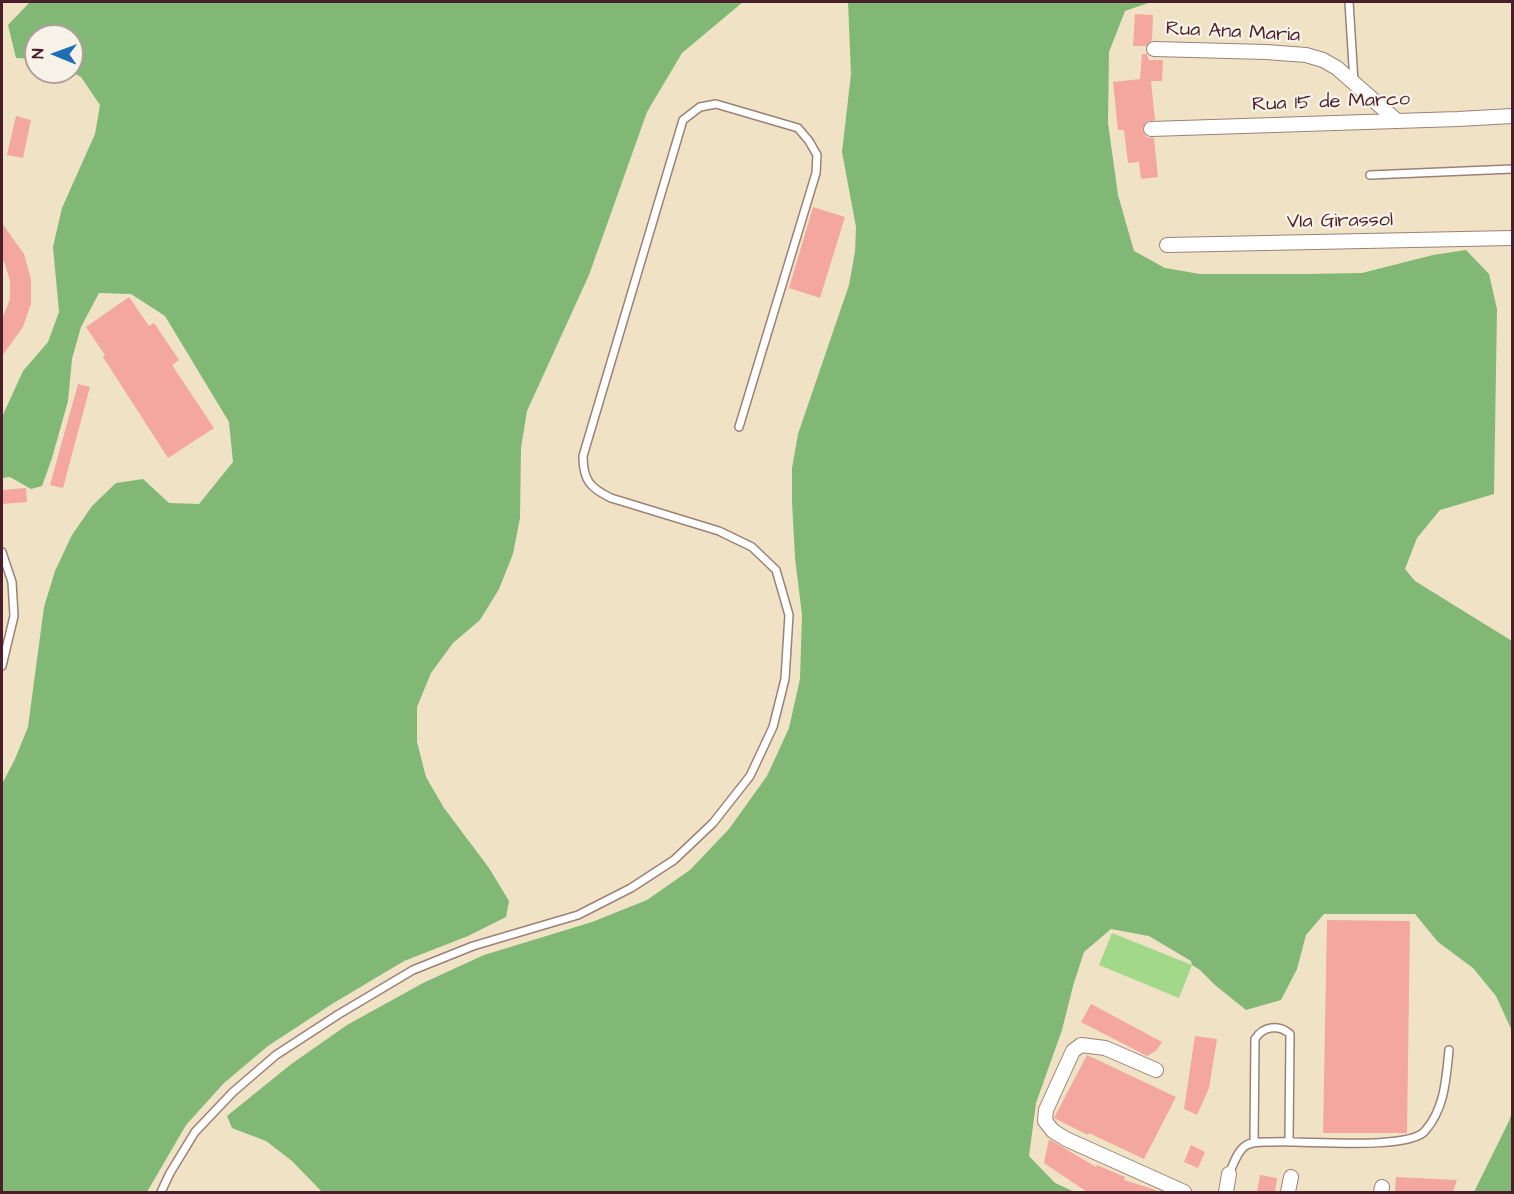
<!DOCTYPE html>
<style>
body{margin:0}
#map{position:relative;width:1514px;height:1194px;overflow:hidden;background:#f0e3c5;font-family:"Architects Daughter",sans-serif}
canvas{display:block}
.frame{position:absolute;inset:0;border:3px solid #4a1f2b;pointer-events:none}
.north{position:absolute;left:24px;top:24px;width:60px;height:60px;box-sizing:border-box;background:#f7f3e8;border:2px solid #b29e9c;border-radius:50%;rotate:271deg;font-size:16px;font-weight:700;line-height:24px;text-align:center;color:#4a1f2b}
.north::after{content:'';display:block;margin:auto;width:21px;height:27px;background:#1f6fb2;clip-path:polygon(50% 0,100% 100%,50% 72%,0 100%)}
</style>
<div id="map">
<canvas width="1514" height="1194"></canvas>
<div class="frame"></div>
<div class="north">N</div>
</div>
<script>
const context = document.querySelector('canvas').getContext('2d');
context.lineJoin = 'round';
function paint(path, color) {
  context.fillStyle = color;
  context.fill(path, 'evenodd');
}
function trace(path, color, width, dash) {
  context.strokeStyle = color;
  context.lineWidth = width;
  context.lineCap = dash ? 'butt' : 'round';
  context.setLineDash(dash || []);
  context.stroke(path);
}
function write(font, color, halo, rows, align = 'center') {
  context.font = font + ' "Architects Daughter",sans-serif';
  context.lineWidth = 4.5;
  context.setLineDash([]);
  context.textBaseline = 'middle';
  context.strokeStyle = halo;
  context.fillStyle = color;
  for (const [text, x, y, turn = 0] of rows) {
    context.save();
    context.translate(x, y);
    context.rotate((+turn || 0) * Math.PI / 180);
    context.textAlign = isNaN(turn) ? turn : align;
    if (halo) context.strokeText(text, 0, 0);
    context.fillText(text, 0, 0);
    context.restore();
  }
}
const green = new Path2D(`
 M1112 933 1192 965 1179 998 1099 965Z`);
const forest = new Path2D(`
 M30 2H743L682 53 647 112 589 275 527 411 521 448 520 518 513 554 499 589 480 620 453 643 431 673 417 707V742L426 777 444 808 489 868 509 901 506 917 468 936 404 961 332 1004 268 1046 224 1083 186 1125 147 1192H2V784L15 759 28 727 44 607 55 571 72 535 92 506 116 483 143 479 169 503 199 504 233 462 229 422 165 316 131 294 99 293 81 327 72 359 68 401 52 458 42 486 31 489 10 477 2 478V417L23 371 48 342 59 312 53 247 62 208 95 134 100 105 81 77 72 72V36H36V59L16 58 8 25Z
 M848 2H1151L1125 11 1109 52 1108 123 1118 195 1134 251 1165 268 1200 274H1306L1362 273 1433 255 1466 250 1489 274 1497 309 1494 494 1440 510 1417 538 1405 569 1415 581 1512 641V1031L1496 996 1473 968 1438 942 1415 914H1324L1306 935 1297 969 1281 1000 1246 1010 1215 985 1200 970 1192 965 1191 961 1149 936 1111 929 1084 952 1073 986 1062 1030 1036 1103 1029 1156 1055 1183 1075 1192H322L292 1161 266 1141 232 1128 227 1116 290 1065 347 1025 423 983 484 955 592 922 647 900 690 870 729 829 767 776 789 728 800 679 802 615 795 558 792 502V468L798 434 849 285 855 252 856 227 842 152 851 74Z
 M1512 1112V1192H1474L1509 1121Z`);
const building = new Path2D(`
 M1135 14 1153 15 1152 40 1146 46H1133Z
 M1142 54H1147L1149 60H1163L1162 81H1151L1155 120 1146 122 1142 129 1146 137 1154 138 1158 177 1141 179 1139 162 1128 163 1124 130H1118L1113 82 1140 79Z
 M16 116 31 120 23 158 7 155Z
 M813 207 845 217 820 298 789 288Z
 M2 223 24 254 31 279V304L23 327 2 356V319L10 299V281L5 264 2 259Z
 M129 297 149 326 154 323 179 360 172 365 214 428 168 458 103 357 105 355 86 327Z
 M78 384 90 387 63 488 50 485Z
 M26 488 27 502 2 504V490Z
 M1327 920 1410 921 1407 1133H1323Z
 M1091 1004 1162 1042 1157 1050 1147 1056 1081 1022Z
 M1195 1036 1217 1039 1209 1088 1197 1115 1184 1109Z
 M1087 1055 1176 1097 1144 1159 1089 1133 1088 1135 1054 1118Z
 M1049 1139 1096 1167 1097 1165 1125 1177 1124 1180 1156 1190 1155 1192H1087L1044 1163Z
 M1191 1145 1205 1152 1198 1168 1184 1162Z
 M1260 1175 1277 1178 1275 1192H1257Z
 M1396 1177 1457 1180 1453 1192H1395Z`);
const lane = new Path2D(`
 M1349 2 1354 82
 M1370 175 1512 169
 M2 552 12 582 14 616 2 666
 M1254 1143 1255 1039C1263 1026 1279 1024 1290 1034L1289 1141
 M1229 1174C1233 1165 1237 1152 1245 1146 1252 1141 1264 1142 1272 1142 1302 1140 1408 1151 1425 1131 1445 1108 1446 1079 1449 1050
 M161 1192 170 1173 195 1132 233 1092 276 1055 339 1014 413 970 473 946 578 915 631 888 674 860 713 823 750 776 773 727 785 679 789 615 776 570 752 547 719 531 611 498C590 488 583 480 583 456L683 120 700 107 716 104 798 128 809 141 817 155 816 173 739 427`);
const street = new Path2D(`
 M1154 49 1266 52 1306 55 1323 60 1337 68 1396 120
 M1151 129 1458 119 1512 116
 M1167 245 1512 238
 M1156 1070 1105 1048 1081 1045 1073 1051 1046 1110 1045 1121 1053 1131 1066 1139 1184 1192
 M1226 1192 1229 1174
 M1288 1192 1291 1177
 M1381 1192 1382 1187`);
const streetNames = [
 ["Rua Ana Maria",1233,33,3],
 ["Rua 15 de Marco",1331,103,-2],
 ["VIa Girassol",1340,222,-1]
];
paint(green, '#a2d889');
paint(forest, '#81b875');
paint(building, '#f3a79f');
trace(lane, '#9d8178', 10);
trace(street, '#9d8178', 16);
trace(lane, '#fff', 7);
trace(street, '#fff', 14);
write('20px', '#4a1f2b', '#f7f3e8', streetNames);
</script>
